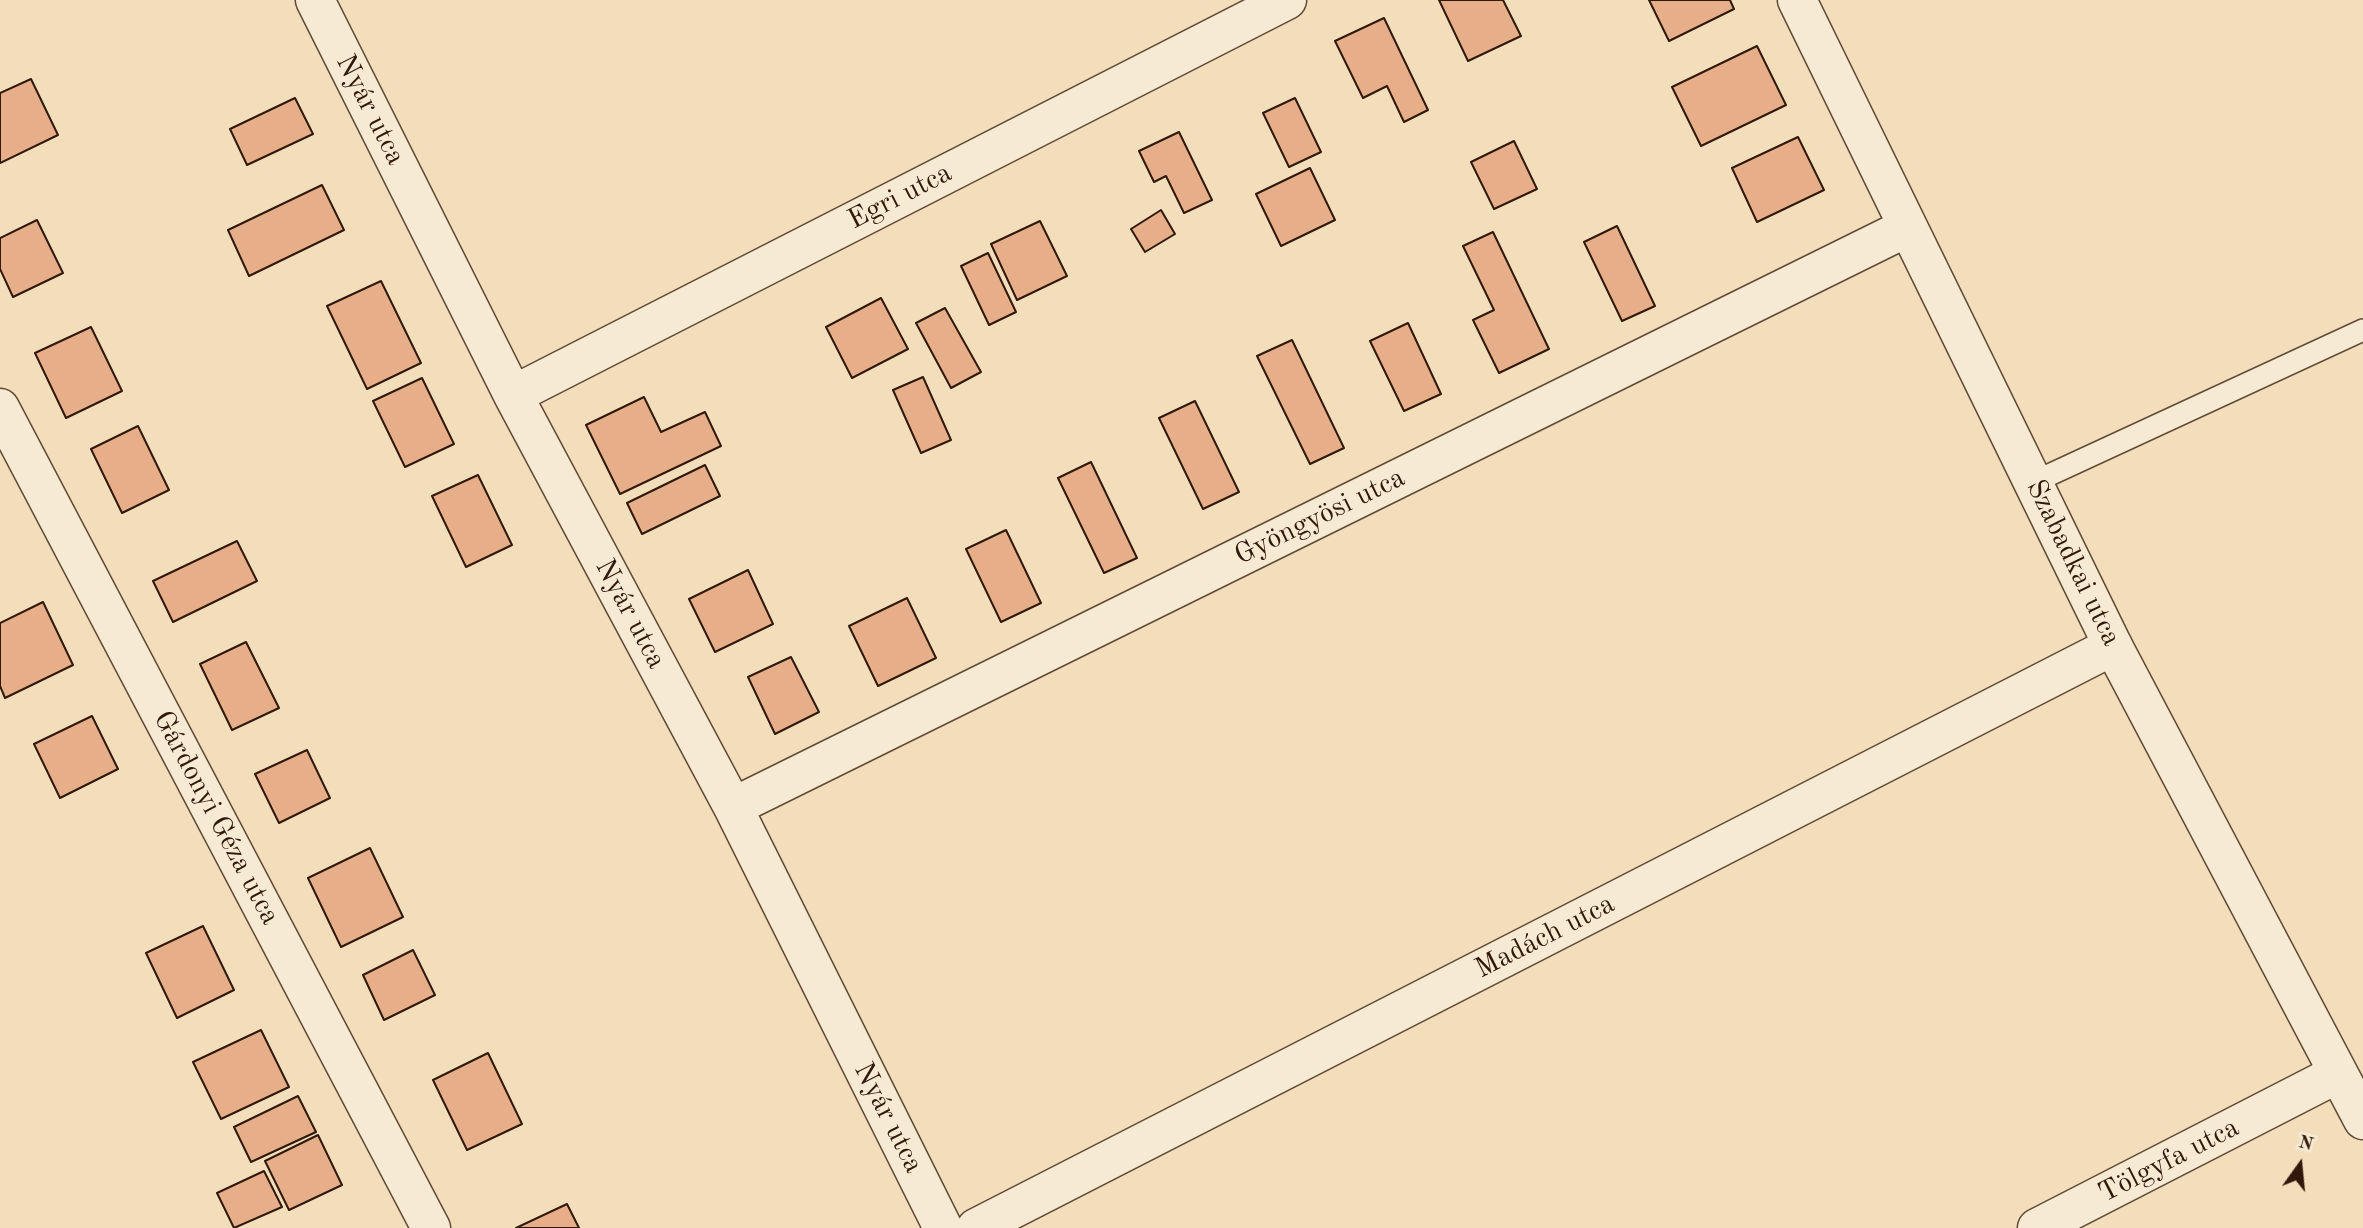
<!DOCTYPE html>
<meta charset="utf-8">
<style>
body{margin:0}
#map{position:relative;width:2363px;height:1228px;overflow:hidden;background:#f2debb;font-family:"Old Standard TT",serif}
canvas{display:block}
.north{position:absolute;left:2265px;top:1130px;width:70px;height:70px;-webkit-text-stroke:5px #f7ead3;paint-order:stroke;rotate:15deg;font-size:19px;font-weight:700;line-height:28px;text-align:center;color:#30180b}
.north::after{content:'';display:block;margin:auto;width:24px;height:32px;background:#30180b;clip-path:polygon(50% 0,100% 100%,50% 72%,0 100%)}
</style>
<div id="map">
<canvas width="2363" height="1228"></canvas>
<div class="north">N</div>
</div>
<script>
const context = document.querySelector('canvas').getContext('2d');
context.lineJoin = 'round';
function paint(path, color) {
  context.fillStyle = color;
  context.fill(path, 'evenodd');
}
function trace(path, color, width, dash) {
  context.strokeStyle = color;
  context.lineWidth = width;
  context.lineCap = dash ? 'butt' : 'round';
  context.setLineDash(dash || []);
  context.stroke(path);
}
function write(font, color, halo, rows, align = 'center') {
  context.font = font + ' "Old Standard TT",serif';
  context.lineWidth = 5;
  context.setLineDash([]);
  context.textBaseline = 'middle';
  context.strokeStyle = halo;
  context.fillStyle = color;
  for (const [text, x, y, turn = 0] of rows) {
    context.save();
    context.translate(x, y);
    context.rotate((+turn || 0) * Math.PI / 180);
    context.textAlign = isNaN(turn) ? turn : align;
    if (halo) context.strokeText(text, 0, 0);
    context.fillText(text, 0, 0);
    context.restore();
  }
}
const building = new Path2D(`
 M1439 0H1503L1521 36 1468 61Z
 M1649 0H1730L1734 9 1669 41Z
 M1384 18 1428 110 1404 122 1387 86 1363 98 1335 41Z
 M1757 46 1786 105 1701 146 1672 87Z
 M31 79 58 135 0 163V93Z
 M295 98 313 134 247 165 230 129Z
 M1295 98 1321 152 1289 167 1263 113Z
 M1179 132 1212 200 1184 213 1166 176 1154 182 1139 151Z
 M1798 137 1824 190 1757 222 1732 168Z
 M1514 141 1537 189 1494 209 1471 162Z
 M1310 168 1335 220 1281 246 1256 194Z
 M322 185 344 230 249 276 228 230Z
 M1161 210 1175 234 1145 252 1131 229Z
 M37 220 63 273 13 297 0 269V238Z
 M1040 221 1067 276 1017 300 991 244Z
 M1617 226 1655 306 1622 321 1584 242Z
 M1493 232 1549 349 1499 373 1473 320 1494 310 1463 246Z
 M988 253 1016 312 989 325 961 266Z
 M381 281 421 363 367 389 327 306Z
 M881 298 908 349 852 378 826 327Z
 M945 308 981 372 951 388 916 323Z
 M1408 323 1441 394 1404 411 1370 341Z
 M91 327 122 391 66 418 35 353Z
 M1292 340 1344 448 1310 464 1257 356Z
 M923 377 951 440 921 453 893 390Z
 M422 378 454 444 405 467 373 401Z
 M644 397 661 432 705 412 721 446 620 494 586 425Z
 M1195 401 1239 492 1203 509 1159 418Z
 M138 426 169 490 122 513 91 449Z
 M1091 462 1137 558 1104 573 1058 478Z
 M705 465 720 496 642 534 627 503Z
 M478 475 512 545 466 567 432 496Z
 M1006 530 1041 603 1001 622 966 549Z
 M237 541 257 581 173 622 153 581Z
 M748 570 773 624 715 652 689 599Z
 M907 598 936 658 878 686 849 626Z
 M43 602 73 665 5 698 0 686V623Z
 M246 642 279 708 232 730 200 664Z
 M791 657 819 712 775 734 748 677Z
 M92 716 118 769 60 798 34 744Z
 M307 750 330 798 279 823 255 774Z
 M370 848 403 917 341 947 308 878Z
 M203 926 234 990 177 1018 146 953Z
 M413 950 435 995 384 1020 363 975Z
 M261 1030 289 1087 221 1119 193 1062Z
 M488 1053 522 1124 467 1150 433 1080Z
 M298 1096 316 1132 251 1162 234 1127Z
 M318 1135 342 1185 289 1210 265 1161Z
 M264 1171 282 1207 234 1228 217 1193Z
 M567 1204 579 1228H516Z`);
const service = new Path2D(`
 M2034 482 2363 330`);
const minor = new Path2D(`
 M315 0 513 395 733 807 943 1228
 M513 395 1287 0
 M0 408 431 1228
 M733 807 1906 228
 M976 1228 2113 646
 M2037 1228 2337 1074`);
const tertiary = new Path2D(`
 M1797 0 2113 646 2363 1120`);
const streetNames = [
 ["Nyár utca",370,110,63],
 ["Egri utca",900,197,-27],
 ["Gyöngyösi utca",1320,517,-26],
 ["Szabadkai utca",2073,563,64],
 ["Nyár utca",630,614,62],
 ["Gárdonyi Géza utca",216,818,62],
 ["Madách utca",1545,937,-27],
 ["Nyár utca",888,1118,63],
 ["Tölgyfa utca",2169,1161,-27]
];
paint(building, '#e7af89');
trace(building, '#30180b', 2);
trace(service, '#604a37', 24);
trace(minor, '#604a37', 41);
trace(tertiary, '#604a37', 41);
trace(service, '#f7ead3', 21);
trace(minor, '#f7ead3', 38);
trace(tertiary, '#f7ead3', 38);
write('28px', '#30180b', '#f7ead3', streetNames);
</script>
